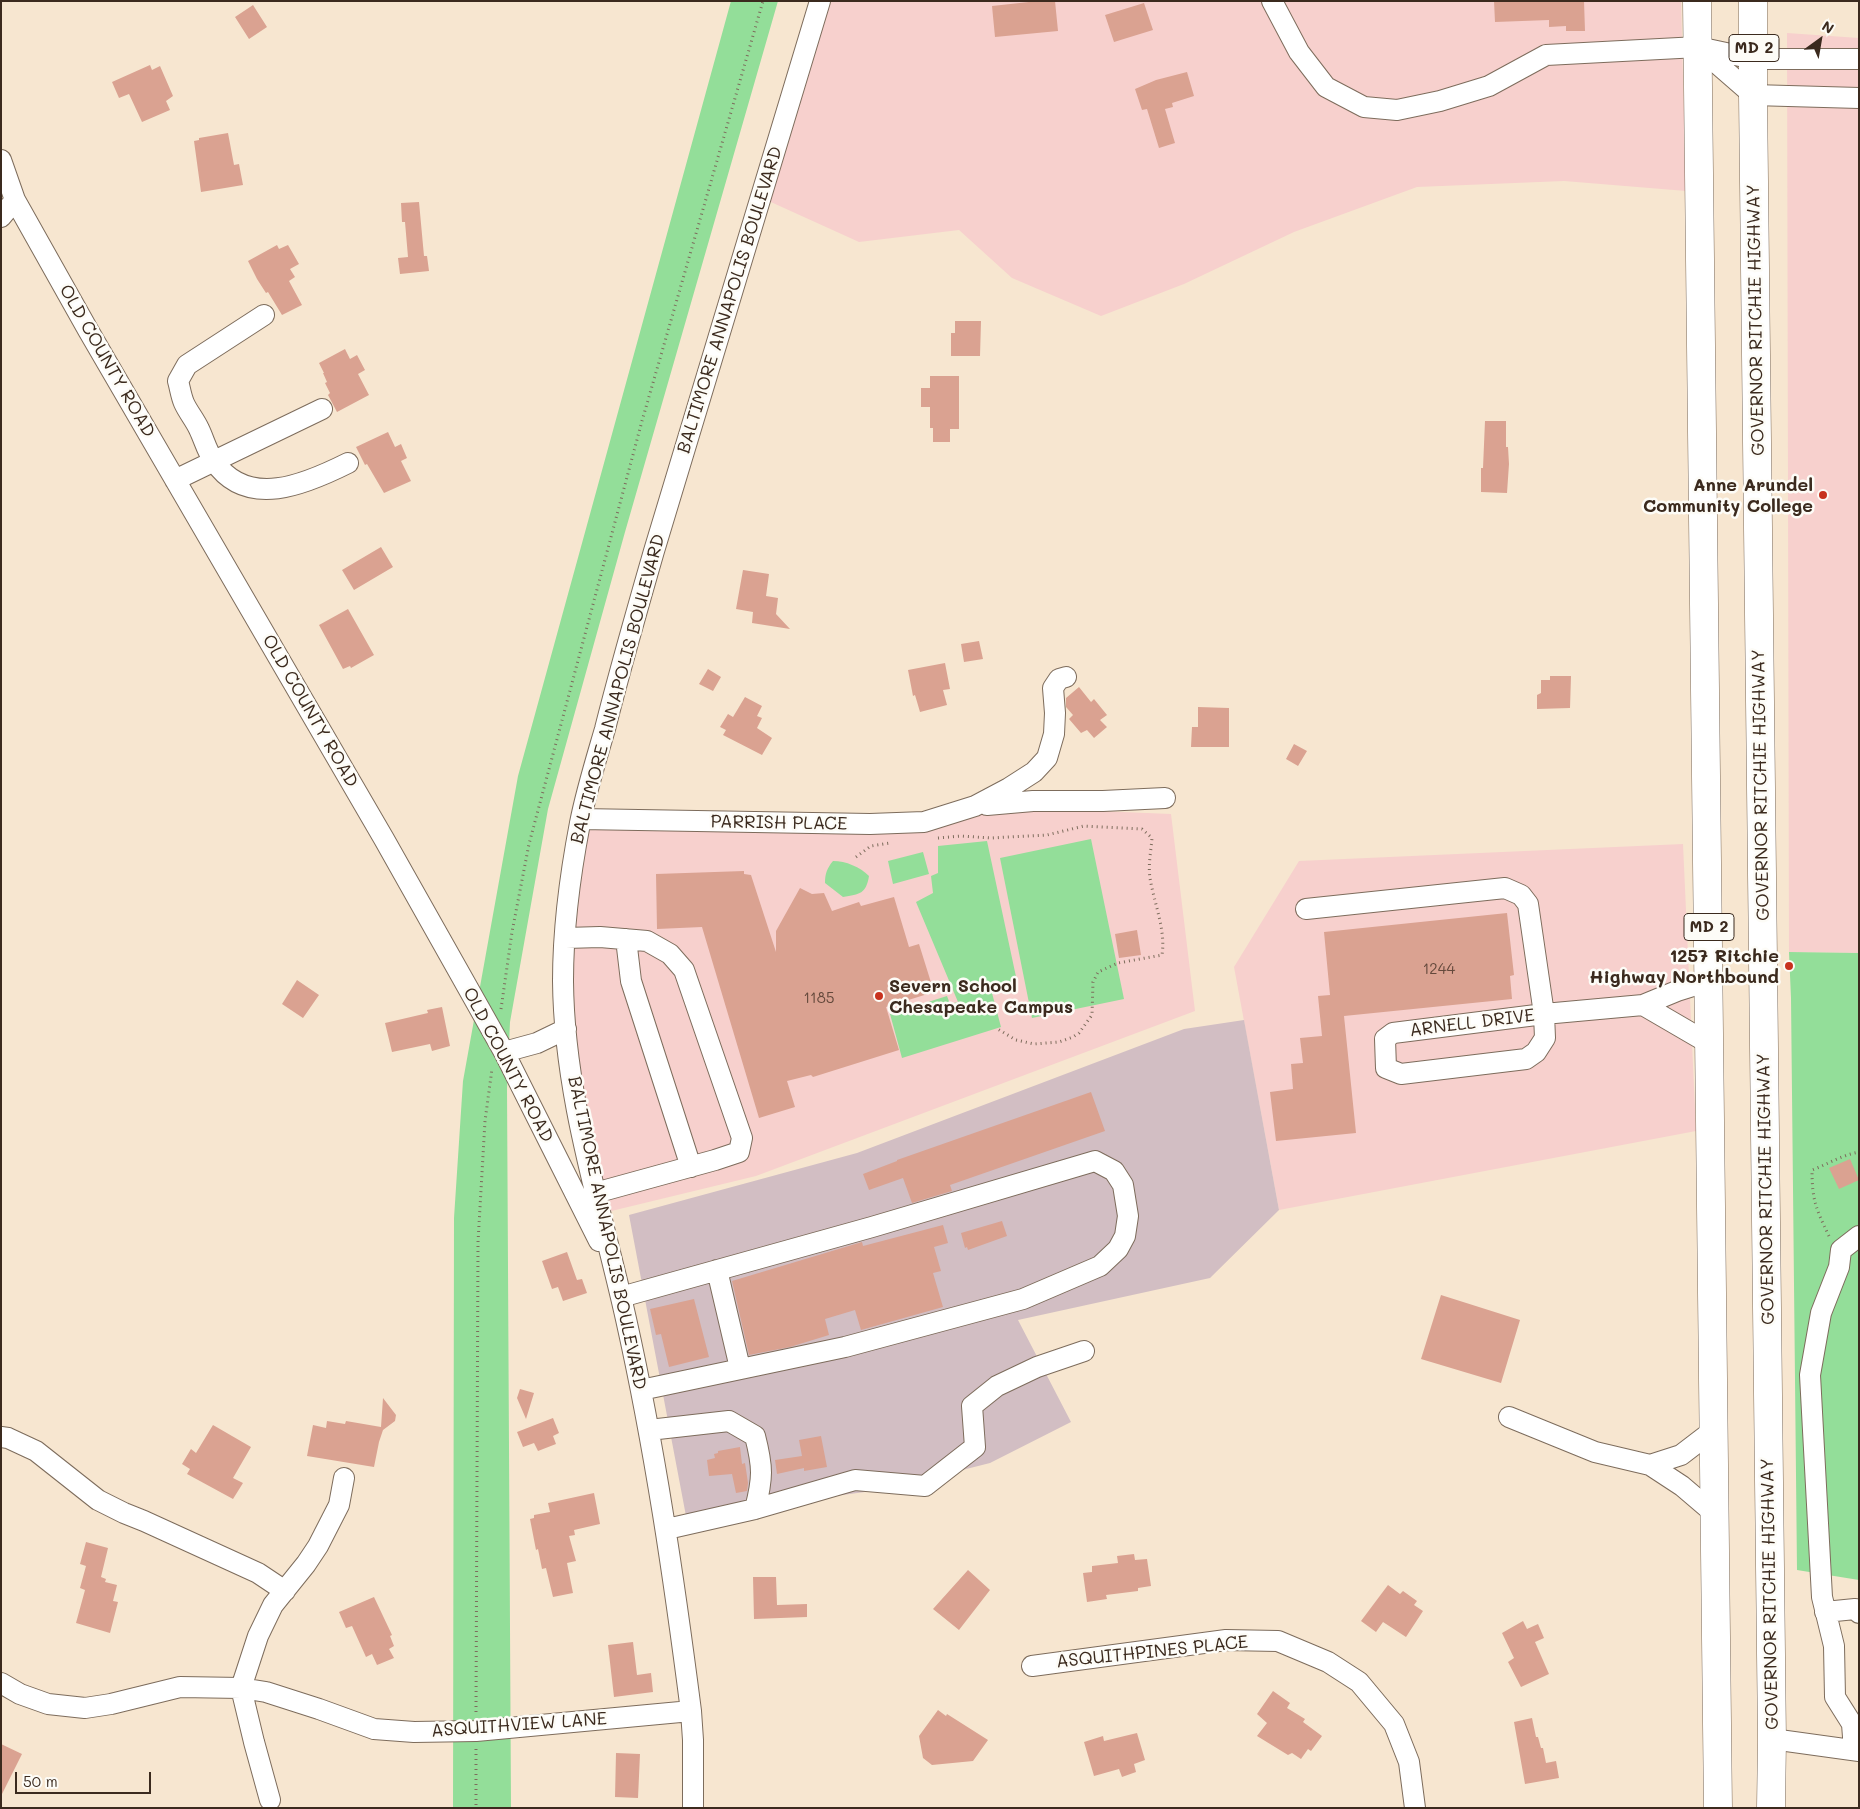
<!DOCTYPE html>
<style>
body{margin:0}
#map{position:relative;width:1860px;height:1809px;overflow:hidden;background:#f7e6d0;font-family:Mali,sans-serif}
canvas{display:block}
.frame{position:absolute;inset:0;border:2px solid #3b2a1e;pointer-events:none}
.north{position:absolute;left:1795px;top:15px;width:50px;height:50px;-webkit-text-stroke:4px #fdfcf7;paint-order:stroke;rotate:32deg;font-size:14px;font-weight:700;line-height:20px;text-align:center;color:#3b2a1e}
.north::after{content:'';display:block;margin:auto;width:18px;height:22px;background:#3b2a1e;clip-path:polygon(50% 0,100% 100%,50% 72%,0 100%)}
.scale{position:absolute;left:15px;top:1772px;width:136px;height:22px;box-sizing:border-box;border:2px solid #3b2a1e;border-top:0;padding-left:6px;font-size:15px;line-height:18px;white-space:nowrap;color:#3b2a1e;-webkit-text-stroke:4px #fdfcf7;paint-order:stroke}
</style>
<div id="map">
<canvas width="1860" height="1809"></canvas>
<div class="frame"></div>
<div class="north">N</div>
<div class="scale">50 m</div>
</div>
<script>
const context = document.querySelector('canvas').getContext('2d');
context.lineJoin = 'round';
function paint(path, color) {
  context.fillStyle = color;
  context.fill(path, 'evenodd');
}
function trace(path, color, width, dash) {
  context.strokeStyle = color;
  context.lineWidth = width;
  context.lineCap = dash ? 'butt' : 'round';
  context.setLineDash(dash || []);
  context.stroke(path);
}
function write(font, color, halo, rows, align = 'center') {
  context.font = font + ' Mali,sans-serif';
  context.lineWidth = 5;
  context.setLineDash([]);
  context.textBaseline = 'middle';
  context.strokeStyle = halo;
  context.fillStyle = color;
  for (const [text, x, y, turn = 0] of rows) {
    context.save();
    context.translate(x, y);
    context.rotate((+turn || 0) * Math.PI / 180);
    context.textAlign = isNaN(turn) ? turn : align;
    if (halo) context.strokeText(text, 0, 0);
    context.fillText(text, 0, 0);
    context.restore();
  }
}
const built = new Path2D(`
 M820 1H1681L1686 191 1564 181 1417 187 1294 232 1184 284 1101 316 1012 278 959 230 859 242 762 198Z
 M1787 33 1859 38V953L1789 952Z
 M975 806 1171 814 1195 1011 756 1176 599 1214 567 1039 581 819 870 824Z
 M1683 844 1696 1131 1279 1210 1234 967 1299 861Z`);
const industrial = new Path2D(`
 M1244 1020 1279 1210 1210 1278 1018 1320 1071 1422 990 1463 887 1489 686 1516 629 1215 857 1153 1184 1029Z`);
const green = new Path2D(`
 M731 1H778L625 532 548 809 510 1022 507 1088 511 1808H453L454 1218 463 1081 518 776Z
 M1091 839 1124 999 1032 1018 1000 858Z
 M987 841 1018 986 992 993 1001 1027 902 1058 890 1014 947 996 950 1004 958 1002 916 902 933 893 931 876 938 873V846Z
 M923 852 929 874 893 884 888 861Z
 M833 861C846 861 860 867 869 876 866 894 860 894 843 897L825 883C825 874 827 868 833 861Z
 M1789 952 1859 953V1580L1797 1570 1791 998Z`);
const building = new Path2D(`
 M1038 1H1055L1058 31 995 37 992 6Z
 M1494 1H1584L1585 31H1566V26L1549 27V20L1495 22Z
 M1144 3 1153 30 1114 42 1105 15Z
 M253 5 267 27 249 39 235 17Z
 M150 65 152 70 160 66 173 96 166 101 170 110 142 122 129 94 119 98 112 82Z
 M1187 72 1194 96 1172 103 1173 107 1165 109 1175 143 1159 148 1147 109 1142 110 1135 89 1156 80Z
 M228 133 234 165 239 164 243 185 201 192 194 141 199 140V138Z
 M419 202 424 256H427L429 271 400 274 398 258 408 257 405 222H402L401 203Z
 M277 245 279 249 288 245 299 264 290 269 295 277 289 281 302 305 282 315 268 292 266 293 257 279 248 261Z
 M955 321H981L980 356H951V333H955Z
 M345 349 350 359 357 355 365 370 358 374 369 395 337 412 328 395 330 393 325 383 327 382 323 373H324L319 363Z
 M930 376H959V429H950V442H933V428H930V407H921V388H930Z
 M1485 421H1506V447H1508L1509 464 1507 493 1481 492V468H1483Z
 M388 432 395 447 401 444 407 458 401 461 411 481 384 493 367 464 365 465 356 447Z
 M381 547 393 567 354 590 342 570Z
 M743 570 769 574 766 596 778 598 776 614 790 629 752 623 753 612 736 609Z
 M348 609 374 655 351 668 350 666 343 669 319 625Z
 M979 641 983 659 964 662 961 644Z
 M945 663 950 689 943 690 947 705 920 712 915 695 913 696 908 670Z
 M708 669 721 677 713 691 699 684Z
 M1550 676H1571L1570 708 1537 709V695L1541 693V680H1550Z
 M1079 687 1091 702 1094 699 1107 715 1100 720 1107 727 1094 738 1087 730 1081 733 1069 719 1073 715 1066 707V698Z
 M745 697 762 706 757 716 762 718 757 728 772 738 762 755 723 735 726 730 720 727 728 714 733 717Z
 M1198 707 1229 708V747H1191L1192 727H1198Z
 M1294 744 1307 751 1298 766 1286 759Z
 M744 871V874L751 875 776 952V931L800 888 812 894 824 893 832 911 859 902 861 906 894 897 909 947 919 944 934 992 886 1007 899 1050 813 1077 811 1075 787 1081 795 1107 759 1118 702 927 657 929 656 874Z
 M1507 913 1514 975 1510 976 1512 999 1344 1016 1356 1133 1276 1141 1270 1092 1293 1089 1291 1064 1303 1063 1300 1038 1322 1036 1318 996 1330 995 1324 932Z
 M1137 930 1141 955 1119 958 1115 934Z
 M297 980 319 995 303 1018 282 1004Z
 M442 1007 450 1046 432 1051 430 1044 392 1052 385 1023 428 1013 427 1010Z
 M1091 1092 1105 1131 950 1185 952 1191 912 1203 903 1178 869 1190 863 1174 897 1161V1160Z
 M1850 1159 1859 1180 1839 1189 1829 1168Z
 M1002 1221 1007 1236 968 1250 967 1247 965 1248 961 1233Z
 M943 1225 948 1243 934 1247 941 1271 933 1273 943 1307 861 1330 855 1310 825 1319 829 1335 790 1347 749 1355 732 1281 862 1242 863 1246Z
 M567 1252 577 1280 582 1279 587 1293 563 1301 558 1287 552 1289 542 1261Z
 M1441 1295 1520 1320 1501 1383 1421 1359Z
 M694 1299 709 1357 669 1367 661 1334 656 1335 650 1309Z
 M520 1389 534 1393 526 1419 517 1398Z
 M383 1398 396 1415 395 1421 383 1430 379 1442 374 1467 307 1456 313 1425 326 1428 327 1421 345 1424 346 1421 381 1427Z
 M553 1418 559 1433 553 1436 556 1444 538 1451 534 1443 523 1447 517 1432Z
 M213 1425 251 1447 233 1478 243 1483 233 1499 187 1474 190 1469 182 1464 191 1449 196 1453Z
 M821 1436 827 1467 804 1471V1468L777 1474 775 1460 802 1456 799 1440Z
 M740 1447 742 1464 745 1463 748 1483 747 1491 736 1493 732 1474 709 1476 707 1460 715 1458 714 1454 718 1453V1451Z
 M594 1493 600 1524 574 1530 575 1535 569 1536 576 1561 567 1563 573 1593 553 1597 546 1568 542 1569 538 1549 536 1550 530 1519 534 1518V1515L550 1512 548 1503Z
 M86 1542 108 1548 101 1577 106 1579 105 1582 117 1585 113 1601 118 1602 110 1633 76 1623 85 1590 80 1588 86 1566 80 1564Z
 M1134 1554 1135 1560 1147 1559 1151 1586 1138 1588V1591L1106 1595 1107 1599 1087 1602 1083 1573 1092 1572V1566L1118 1563 1117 1556Z
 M968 1570 990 1590 959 1630 933 1609Z
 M753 1577H776L777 1605 807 1604V1617L754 1619Z
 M1388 1585 1400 1594 1403 1591 1417 1601 1414 1605 1423 1611 1406 1637 1383 1622 1376 1632 1361 1621Z
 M374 1597 392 1635 390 1636 394 1646 389 1649 394 1658 377 1665 372 1654 366 1657 352 1626 346 1628 339 1612Z
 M1523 1621 1527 1629 1538 1624 1544 1638 1535 1642 1549 1674 1521 1687 1508 1662 1514 1658 1502 1633Z
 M633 1642 637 1675 651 1673 653 1692 614 1697 608 1645Z
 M1273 1691 1290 1703 1287 1708 1305 1719 1303 1722 1322 1736 1311 1751 1308 1749 1301 1759 1292 1753 1288 1755 1257 1736 1267 1723 1257 1714Z
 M938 1710 946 1716 947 1714 988 1740 973 1761 932 1765 923 1758 919 1736Z
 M1532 1718 1536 1737H1538L1541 1748H1543L1546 1763 1556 1761 1559 1778 1525 1784 1514 1722Z
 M1137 1733 1145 1760 1134 1764 1136 1772 1122 1777 1119 1769 1094 1776 1084 1742 1103 1736 1104 1741Z
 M1 1744 22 1754 1 1796Z
 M616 1753 640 1754 638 1798 615 1797Z`);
const path = new Path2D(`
 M938 838 961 836 991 838 1047 835 1084 826 1142 829 1152 838C1151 851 1148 865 1150 878 1154 903 1166 930 1162 955L1118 963 1098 972 1093 982 1092 1015 1079 1033 1073 1037 1059 1042 1034 1044 1016 1040 996 1028
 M856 857 871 846 890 843
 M501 1009 512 932 529 844 642 421 763 1
 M1829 1236C1816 1209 1812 1200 1812 1170 1828 1164 1842 1155 1859 1152
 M476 1712 478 1242 485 1121 492 1069
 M476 1749V1808`);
const minor = new Path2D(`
 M1272 1 1299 52 1326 87 1364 107 1397 110 1440 101 1489 86 1546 55 1698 47 1754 59H1859
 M1699 48 1753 95 1859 98
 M1 160 15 200 88 330 384 839 504 1052 599 1241
 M1 217 15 200
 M264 315 187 365 178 381C180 388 181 396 184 403 188 412 195 420 199 429 204 439 207 452 214 461 247 510 306 484 348 463
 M175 480 322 409
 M987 805 1033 801H1103L1165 798
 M581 819 870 824 924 822 975 806 1009 788 1034 772 1047 758 1054 734 1055 713 1053 688 1059 679 1066 677
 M1306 909 1505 888 1521 895 1528 904 1544 1014 1545 1038 1536 1052 1526 1059 1401 1074 1386 1068 1385 1039 1393 1033 1544 1014 1643 1005 1677 991 1709 981
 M566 938 600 937 647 941 670 954 684 970 742 1138 739 1152 715 1160 595 1193
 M626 939 631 981 691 1167
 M1643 1005 1710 1044
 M504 1052 537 1043 566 1029
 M717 1270 740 1368
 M621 1297 872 1227 1095 1161 1114 1171 1123 1185 1128 1216 1125 1236 1118 1249 1100 1266 1023 1299 845 1347 641 1390
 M1509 1417 1595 1452 1650 1465
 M1715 1429 1681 1455 1650 1465 1682 1486 1716 1515
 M649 1430 729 1421 755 1436C763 1467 763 1478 755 1509
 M1 1437 8 1438 36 1451 98 1500 124 1513 144 1521 258 1573 285 1591
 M667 1529 755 1509 855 1480 925 1486 975 1447 972 1406 997 1386 1037 1367 1084 1351
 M1825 1612 1855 1609 1859 1613
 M1032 1666 1226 1640 1278 1641 1328 1662 1359 1682 1394 1724 1409 1762 1415 1808
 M1 1683 20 1694 48 1704 85 1708 111 1704 180 1687 241 1688 266 1692 319 1709 374 1729 414 1732 476 1731 691 1711
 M1772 1739 1859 1751
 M1854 1750 1852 1724 1835 1697 1834 1646 1822 1597 1810 1375 1821 1313 1839 1267 1841 1250 1859 1236
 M270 1800 254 1742 241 1688 258 1636 273 1605 306 1564 318 1546 339 1505 344 1478
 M693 1808V1740L691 1711C674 1579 655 1449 626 1319 601 1207 564 1097 563 981 563 929 570 875 580 823 586 792 596 760 605 729 620 669 637 610 654 551 708 367 766 185 820 1`);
const highway = new Path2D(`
 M1697 1 1718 1808
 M1753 1V95L1772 1739 1771 1808`);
const markers = [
 [1823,495,5,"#c8321e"],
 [1789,966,5,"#c8321e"],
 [879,996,5,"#c8321e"]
];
const numberNames = [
 ["1244",1439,969],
 ["1185",819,998]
];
const shields = [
 [1754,48,50],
 [1709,927,50]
];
const shieldNames = [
 ["MD 2",1754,48],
 ["MD 2",1709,927]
];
const streetNames = [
 ["BALTIMORE ANNAPOLIS BOULEVARD",730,300,-73],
 ["GOVERNOR RITCHIE HIGHWAY",1756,320,-91],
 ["OLD COUNTY ROAD",107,361,60],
 ["BALTIMORE ANNAPOLIS BOULEVARD",618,689,-75],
 ["OLD COUNTY ROAD",310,711,60],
 ["GOVERNOR RITCHIE HIGHWAY",1761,785,-91],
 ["PARRISH PLACE",779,823,1],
 ["ARNELL DRIVE",1472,1023,-7],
 ["OLD COUNTY ROAD",508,1065,62],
 ["GOVERNOR RITCHIE HIGHWAY",1766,1189,-91],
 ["BALTIMORE ANNAPOLIS BOULEVARD",607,1233,78],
 ["GOVERNOR RITCHIE HIGHWAY",1770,1594,-91],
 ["ASQUITHPINES PLACE",1152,1652,-6],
 ["ASQUITHVIEW LANE",519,1725,-4]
];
const poiNames = [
 ["Anne Arundel",1813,485],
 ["Community College",1813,506],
 ["1257 Ritchie",1779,956],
 ["Highway Northbound",1779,977],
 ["Severn School",889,986,"left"],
 ["Chesapeake Campus",889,1007,"left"]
];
paint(built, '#f7d0cd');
paint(industrial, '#d2bec3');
paint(green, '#93de99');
paint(building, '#daa291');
trace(minor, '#7d6c5c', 22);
trace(highway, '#7d6c5c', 29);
trace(path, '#7d6c5c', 3, [1, 4]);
trace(minor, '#fff', 20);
trace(highway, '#fff', 28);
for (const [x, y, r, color] of markers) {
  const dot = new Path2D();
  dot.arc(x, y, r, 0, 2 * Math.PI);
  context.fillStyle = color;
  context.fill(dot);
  trace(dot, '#fdfcf7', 2);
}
write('15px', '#63483b', null, numberNames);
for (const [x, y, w] of shields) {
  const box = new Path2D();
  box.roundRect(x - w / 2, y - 13.5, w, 27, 4);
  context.fillStyle = '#fdfcf7';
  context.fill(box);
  trace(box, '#3b2a1e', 1);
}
write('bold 16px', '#3b2a1e', null, shieldNames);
write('18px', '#3b2a1e', '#fdfcf7', streetNames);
write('bold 18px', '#3b2a1e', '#fdfcf7', poiNames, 'right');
</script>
